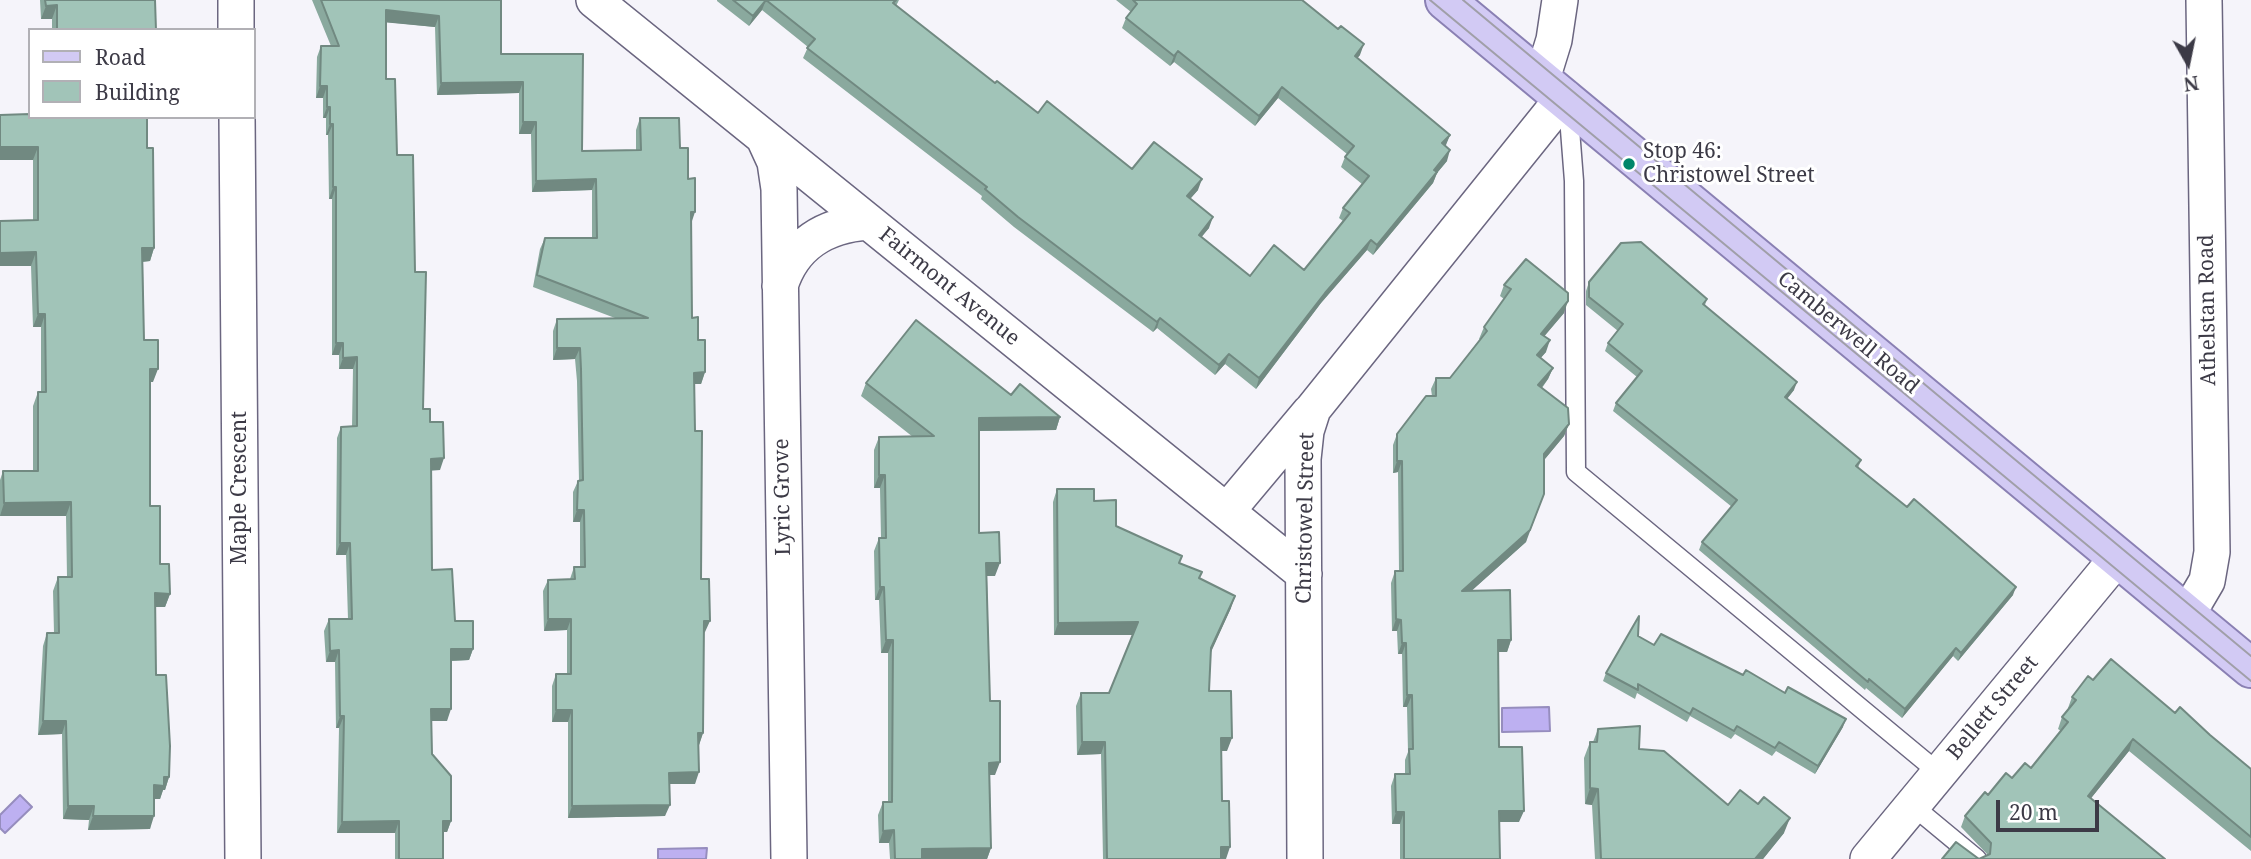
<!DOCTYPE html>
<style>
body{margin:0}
#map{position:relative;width:2251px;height:859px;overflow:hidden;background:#f5f4fa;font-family:"Noto Serif",serif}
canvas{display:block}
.legend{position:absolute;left:28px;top:28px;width:228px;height:91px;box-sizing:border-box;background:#fff;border:2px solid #b1b0b5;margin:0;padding:9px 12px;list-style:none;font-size:21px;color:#3c3a46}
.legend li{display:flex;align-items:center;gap:14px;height:35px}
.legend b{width:35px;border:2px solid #b1b0b5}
.north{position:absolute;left:2153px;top:28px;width:70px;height:70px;-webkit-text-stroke:5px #fff;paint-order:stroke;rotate:171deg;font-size:19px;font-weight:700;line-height:28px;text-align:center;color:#3c3a46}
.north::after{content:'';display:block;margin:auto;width:24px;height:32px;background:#3c3a46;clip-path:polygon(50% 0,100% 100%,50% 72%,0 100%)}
.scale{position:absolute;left:1996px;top:800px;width:103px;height:32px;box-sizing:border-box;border:4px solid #3c3a46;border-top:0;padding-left:9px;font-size:21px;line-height:24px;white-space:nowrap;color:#3c3a46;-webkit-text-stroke:5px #fff;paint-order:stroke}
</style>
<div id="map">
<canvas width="2251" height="859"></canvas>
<ul class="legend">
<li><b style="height:9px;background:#d2caf4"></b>Road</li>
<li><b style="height:19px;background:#a1c4b8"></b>Building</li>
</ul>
<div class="north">N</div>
<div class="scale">20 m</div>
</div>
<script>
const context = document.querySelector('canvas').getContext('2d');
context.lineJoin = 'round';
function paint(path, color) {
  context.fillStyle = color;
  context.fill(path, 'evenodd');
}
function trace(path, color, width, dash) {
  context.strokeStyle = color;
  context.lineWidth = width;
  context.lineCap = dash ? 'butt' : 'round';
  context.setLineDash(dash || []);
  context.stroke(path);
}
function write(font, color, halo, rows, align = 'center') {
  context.font = font + ' "Noto Serif",serif';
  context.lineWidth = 6;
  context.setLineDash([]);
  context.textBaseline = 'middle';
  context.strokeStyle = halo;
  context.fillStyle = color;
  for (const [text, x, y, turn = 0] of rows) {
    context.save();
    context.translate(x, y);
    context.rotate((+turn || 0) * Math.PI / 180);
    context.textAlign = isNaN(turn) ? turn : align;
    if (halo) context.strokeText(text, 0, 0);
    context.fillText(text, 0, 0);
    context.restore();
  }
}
const water = new Path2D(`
 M1549 707 1550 731 1502 732V708Z
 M20 795 32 807 5 833 0 828V815Z
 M707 848 706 859H658V849Z`);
const service = new Path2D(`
 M1568 104 1574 181 1576 472 1939 773
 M1913 806 1977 859`);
const minor = new Path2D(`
 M236 0V30
 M594 0 1304 574
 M1542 79 1554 40 1560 0
 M237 117 243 859
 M764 138 775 162 779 189 789 859
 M780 286C793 244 825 225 868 222
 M1227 511 1310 412
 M2187 615 2207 581 2212 552 2204 0
 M1305 859 1303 459 1306 431 1313 409 1564 97
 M1868 859 2118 557`);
const primary = new Path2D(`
 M1445 0 2251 668`);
const tram = new Path2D(`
 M1430 0 2251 681
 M1463 0 2251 656`);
const wall = new Path2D(`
 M40 0H155L156 30H52V19H41Z
 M312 0H501V54L582 151 636 150V130L640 118 680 148 688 179 691 223 692 318 698 340 705 372 701 384H694L695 431 701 579 705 632 704 633 703 733 699 745 695 784H669L665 816 568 818V722H552V686L556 674H567V630L544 631 543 591 548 580 570 579 574 567H580V522H573V492L578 481H579L577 381 575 359 553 360V331L557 319 615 318 533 287 540 249 545 238H592V190L532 192 531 134H519V93L437 95 435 27 386 22V79L415 272 423 409 430 422 440 470H431L432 570 455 621 473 649 469 660 451 661 447 721H432V754L451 821 447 832H443V859H395V833H337L339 728H336L335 662H326L324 631 329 619H348L346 555H336L337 438 341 427H352L353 369H339V355H332V199H329L328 135H326V118H323V98H316L317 57 321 46H331Z
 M717 0H899L896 6 995 83 1038 113 1132 169 1198 190 1190 199 1209 228 1201 237 1250 276 1304 270 1343 221 1339 218 1343 208 1362 184 1341 167 1345 157 1347 154 1278 98 1255 126 1174 62 1170 66 1122 28 1126 18 1131 12 1116 0H1302L1360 55 1357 58 1450 135 1445 146 1447 161 1437 173 1433 183 1373 255 1367 250 1321 303 1256 389 1225 364 1215 375 1157 328 1153 332 1014 227 981 199 982 196 803 58 808 47 762 10 749 26 717 1Z
 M0 115 147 148 154 248 150 261 143 262 144 340 153 382H150V506L160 564 170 594 165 607H155L156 675 169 777 165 790H163L160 799H154L150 829 88 830 89 820 63 819 62 734 38 735 43 646 47 633H54L53 591 58 577H67L66 516H0V480L3 471H33V406L38 392H41V327H33L31 266 33 220V160H0Z
 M1589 282 1707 299 1705 305 1794 390 1787 399 1861 460 1858 468 2013 595 1958 661 1953 656 1902 718 1866 688 1865 690 1699 550 1702 542 1732 507 1613 411 1616 403 1637 377 1605 351 1608 343 1618 331 1586 305V291Z
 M1504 285 1564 313 1544 336 1546 352 1540 358 1553 368 1548 379 1542 388 1569 424 1564 436 1544 460 1526 542 1471 591 1511 640 1507 652H1498L1499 747 1519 822H1499L1500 859H1400V824H1392L1391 786 1395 774H1405V760L1408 752 1407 707H1403L1402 654H1398L1397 631H1392L1391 583 1395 571H1399L1398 472 1393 473V445L1397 434 1432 396 1431 389 1436 378H1450L1480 339H1479L1484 327 1504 299 1500 296Z
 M866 383 1011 395 1060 417 1056 430 979 431V533L995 576H987L990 701 995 775H990L991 848 987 859H890L889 843H879L878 815 883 802H888V653H881L879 600H875L874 551 879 538H881L880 488H874V450L879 437H913L861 396Z
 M1057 489 1094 501 1116 526 1179 563 1200 578 1231 608 1211 651 1209 691 1227 751H1221L1222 801 1226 859H1103L1101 754 1077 755 1076 706 1081 693H1109L1133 635H1054L1053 502Z
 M1638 636 1654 645 1843 727 1815 774 1776 751 1772 756 1735 734 1731 739 1690 716 1687 722 1637 693 1635 699 1603 681 1606 673Z
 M2093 680 2175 713 2210 735 2251 769V851L2129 751 2091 798 2165 859H1979L1987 855V854L1961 827 1965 816 1988 795 2012 778 2031 768 2061 731 2058 729 2062 717 2069 709 2068 708 2072 697Z
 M1598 729 1639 749 1728 805 1784 833 1763 859H1595L1592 805 1585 804 1584 758 1590 742H1593Z`);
const shadedWall = new Path2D(`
 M766 0 762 10 749 26 753 16Z
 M57 5 52 19H41L46 6Z
 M386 10 439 16 435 27 382 22Z
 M1364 44 1360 55 1351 66 1355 56Z
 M1178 51 1174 62 1170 66 1174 56Z
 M523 82 519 93 437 95 441 83Z
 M320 86H327L323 98H316Z
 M1282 87 1278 98 1255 126 1259 116Z
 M327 107H330L326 118H323Z
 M523 122H536L531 134H519Z
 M330 124H333L328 135H326Z
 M1450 135 1446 145 1438 153 1442 143Z
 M0 147H38L33 160H0Z
 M1450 150 1447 161 1437 173 1433 183 1373 255 1377 245 1434 170Z
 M596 179 592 190 532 192 536 181Z
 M1202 179 1198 190 1183 207 1187 196Z
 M333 187H336L332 199H329Z
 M691 212H695L691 224Z
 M1213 217 1209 228 1195 245 1199 235Z
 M1371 240 1367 250 1321 303 1256 389 1259 378 1325 293Z
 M142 248H154L150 261 138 262Z
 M36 252 31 266H0V253Z
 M1568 301 1564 313 1537 345 1541 334Z
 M38 314H45L41 327H33Z
 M1160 318 1157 328 1153 332 1157 322Z
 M1550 340 1546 352 1533 367 1537 355Z
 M336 343H343L339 355H332Z
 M557 348H580L575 359 553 360Z
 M1229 354 1225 364 1215 375 1219 365Z
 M357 357 353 369H339L343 358Z
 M1553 368 1548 379 1534 397 1538 385Z
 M150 369H158L153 382H145Z
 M705 372 701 384H690L694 373Z
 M1797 382 1794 390 1782 405 1785 397Z
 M1060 417 1056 430 974 431 979 418Z
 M1569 424 1564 436 1540 465 1544 454Z
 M444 458 440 470 427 471 431 459Z
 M1397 461H1402L1398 472 1393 473Z
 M879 475H885L880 488H874Z
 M1544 494 1526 542 1458 603 1462 591Z
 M71 502 66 516H0L4 503Z
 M577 510H584L580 522H573Z
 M340 543H350L346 555H336Z
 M986 563H1000L995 576H982Z
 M880 587H884L879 600H875Z
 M2016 587 2013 595 1958 661 1961 653Z
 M155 593 170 594 165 607H150Z
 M1235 596 1231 608 1207 661 1211 648Z
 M548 619H571L567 630 544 631Z
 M1396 619 1401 620 1397 631H1392Z
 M704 621H710L705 632 699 633Z
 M1138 622 1133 635H1054L1058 623Z
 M886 640H893L888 653H881Z
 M1498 640H1511L1507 652H1494Z
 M1402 643H1406L1402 654H1398Z
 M1956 648 1953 656 1902 718 1905 709Z
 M451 649H473L469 660 447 661Z
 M339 650 335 662H326L330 651Z
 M1407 695H1412L1407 707H1403Z
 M431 709H451L447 721H427Z
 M556 710H572L568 722H552Z
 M340 716H344L339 728H336Z
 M1846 719 1843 727 1815 774 1818 766Z
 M43 721H66L62 734 38 735Z
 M698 733H703L699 745Z
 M1221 738H1232L1227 751H1216Z
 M2133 739 2129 751 2084 807 2088 796Z
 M1082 742H1105L1101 754 1077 755Z
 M1000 762 995 775H985L989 763Z
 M699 772 695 784H665L669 773Z
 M164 777H169L165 790H163L160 799H149L154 785Z
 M1590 788 1598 789 1592 805 1585 804Z
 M670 805 665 816 568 818 572 806Z
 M68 806H94L89 820 63 819Z
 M1499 811H1524L1519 822H1495Z
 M1396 812H1404L1400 824H1392Z
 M93 816H154L150 829 88 830Z
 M1790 818 1784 833 1763 859H1755Z
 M399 821 395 833H337L342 822Z
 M443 821H451L447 832H438Z
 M894 830 889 843H879L883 831Z
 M1221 847H1230L1226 859H1217Z
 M991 848 987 859H919L922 849Z`);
const building = new Path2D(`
 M45 0H155L156 30H57V5L46 6Z
 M321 0H501V54H583L582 151 641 150 640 118H679L680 148H688V179L695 178V212H691L692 318 698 317V340H705V372L694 373 695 431H702L701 579H709L710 621H704L703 733H698L699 772 669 773 670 805 572 806V710H556V674H571V619H548V580L575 579 574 567H585L584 510H577L578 481 583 480 581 369 580 348H557V319L648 318 537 275 545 238H597L596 179 536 181V122H523V82L441 83 439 16 386 10V79H395L397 155H413L415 272H426L423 409H430V422H443L444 458 431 459 432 570 452 569 455 621H473V649H451V709H431L432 754 451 776V821H443V859H399V821L342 822 344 716H340L339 650 330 651 329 619H352L350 543H340L341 427 357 426V357L343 358V343H336V187H333V124H330V107H327V86H320L321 46H339Z
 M733 0H896L893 3 995 83 997 81 1038 113 1047 101 1132 169 1154 142 1202 179 1187 196 1213 217 1199 235 1250 276 1274 245 1304 270 1350 213 1343 208 1369 176 1345 157 1354 146 1282 87 1259 116 1178 51 1174 56 1126 18 1137 4 1133 0H1302L1338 29 1341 26 1364 44 1355 56 1450 135 1442 143 1450 150 1434 170 1437 172 1377 245 1371 240 1325 293 1259 378 1229 354 1219 365 1160 318 1157 322 1018 217 985 189 987 187 807 48 815 39 766 0 753 16Z
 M30 114V117H147V148H153L154 248H142L144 340H158V369H150V506H160V564H169L170 594 155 593 156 675H166L170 746 169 777H164V786L154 785V816H93L94 806H68L66 721H43L47 633H59L58 577H72L71 502 4 503 3 471H38V392H46L45 314H38L36 252 0 253V221L38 220V147H0V115Z
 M1641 242 1707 299 1703 304 1797 382 1785 397 1861 460 1856 466 1907 507 1914 499 2016 587 1961 653 1956 648 1905 709 1869 679 1868 682 1702 542 1737 500 1616 403 1642 371 1608 343 1623 324 1589 297V282L1621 243Z
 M1526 259 1568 293V301L1541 334 1550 340 1537 355 1553 368 1538 385 1568 408 1569 424 1544 454V494L1530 530 1462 591 1510 590 1511 640H1498L1499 747H1522L1524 811H1499L1500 859H1404V812H1396L1395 774H1410L1409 749H1413L1412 695H1407L1406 643H1402L1401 620 1396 619 1395 571H1403L1402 461H1397V434L1426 396H1436V378H1450L1487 331 1484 327 1511 289 1504 285Z
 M916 320 1011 395 1020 384 1060 417 979 418V533L999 532 1000 563H986L990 701H1000V762L989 763 991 848 922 849V859H895L894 830 883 831V802H892L893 640H886L884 587H880L879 538H886L885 475H879V437L934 436 866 383Z
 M1057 489H1094V501L1116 500V526L1182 556 1179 563 1202 572 1199 578 1235 596 1211 648 1209 691H1231L1232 738H1221L1222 801H1229L1230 847H1221V859H1107L1105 742H1082L1081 693H1109L1138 622 1058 623Z
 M1639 616 1638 636 1654 645 1661 634 1743 675 1746 670 1785 693 1788 687 1846 719 1818 766 1779 742 1775 748 1737 726 1734 731 1693 708 1690 714 1638 684V690L1606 673Z
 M2111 659 2175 713 2180 707 2210 735 2251 769V837L2133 739 2088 796 2165 859H1942L1956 842 1979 859 1990 854 1991 843 1965 816 1985 792 1988 795 2006 773 2012 778 2025 763 2031 768 2068 722 2062 717 2076 700 2072 697 2088 676 2093 680Z
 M1640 726 1639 749 1664 751 1728 805 1740 790 1758 804 1764 797 1790 818 1755 859H1601L1598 789 1590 788V742H1597L1598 729Z`);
const markers = [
 [1629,164,7,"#00866a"]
];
const poiNames = [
 ["Stop 46:",1643,152],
 ["Christowel Street",1643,176]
];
const streetNames = [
 ["Fairmont Avenue",949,287,39],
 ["Athelstan Road",2208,310,-91],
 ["Camberwell Road",1848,333,40],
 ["Maple Crescent",240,488,-90],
 ["Lyric Grove",783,497,-91],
 ["Christowel Street",1306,518,-89],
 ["Bellett Street",1993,708,-50]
];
paint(water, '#bdb0f1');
trace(water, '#968dbe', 2);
trace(service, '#6b6680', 21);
trace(minor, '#6b6680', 38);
trace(primary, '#8a80b3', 42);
trace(service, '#fff', 18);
trace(minor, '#fff', 35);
trace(primary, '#d2caf4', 38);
trace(tram, '#a09fa8', 2);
paint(wall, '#8aa99e');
paint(shadedWall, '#718981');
paint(building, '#a1c4b8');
trace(building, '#718981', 2);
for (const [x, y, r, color] of markers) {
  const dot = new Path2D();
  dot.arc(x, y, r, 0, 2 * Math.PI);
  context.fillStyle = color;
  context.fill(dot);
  trace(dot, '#fff', 2.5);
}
write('21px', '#3c3a46', '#fff', poiNames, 'left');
write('21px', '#3c3a46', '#fff', streetNames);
</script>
